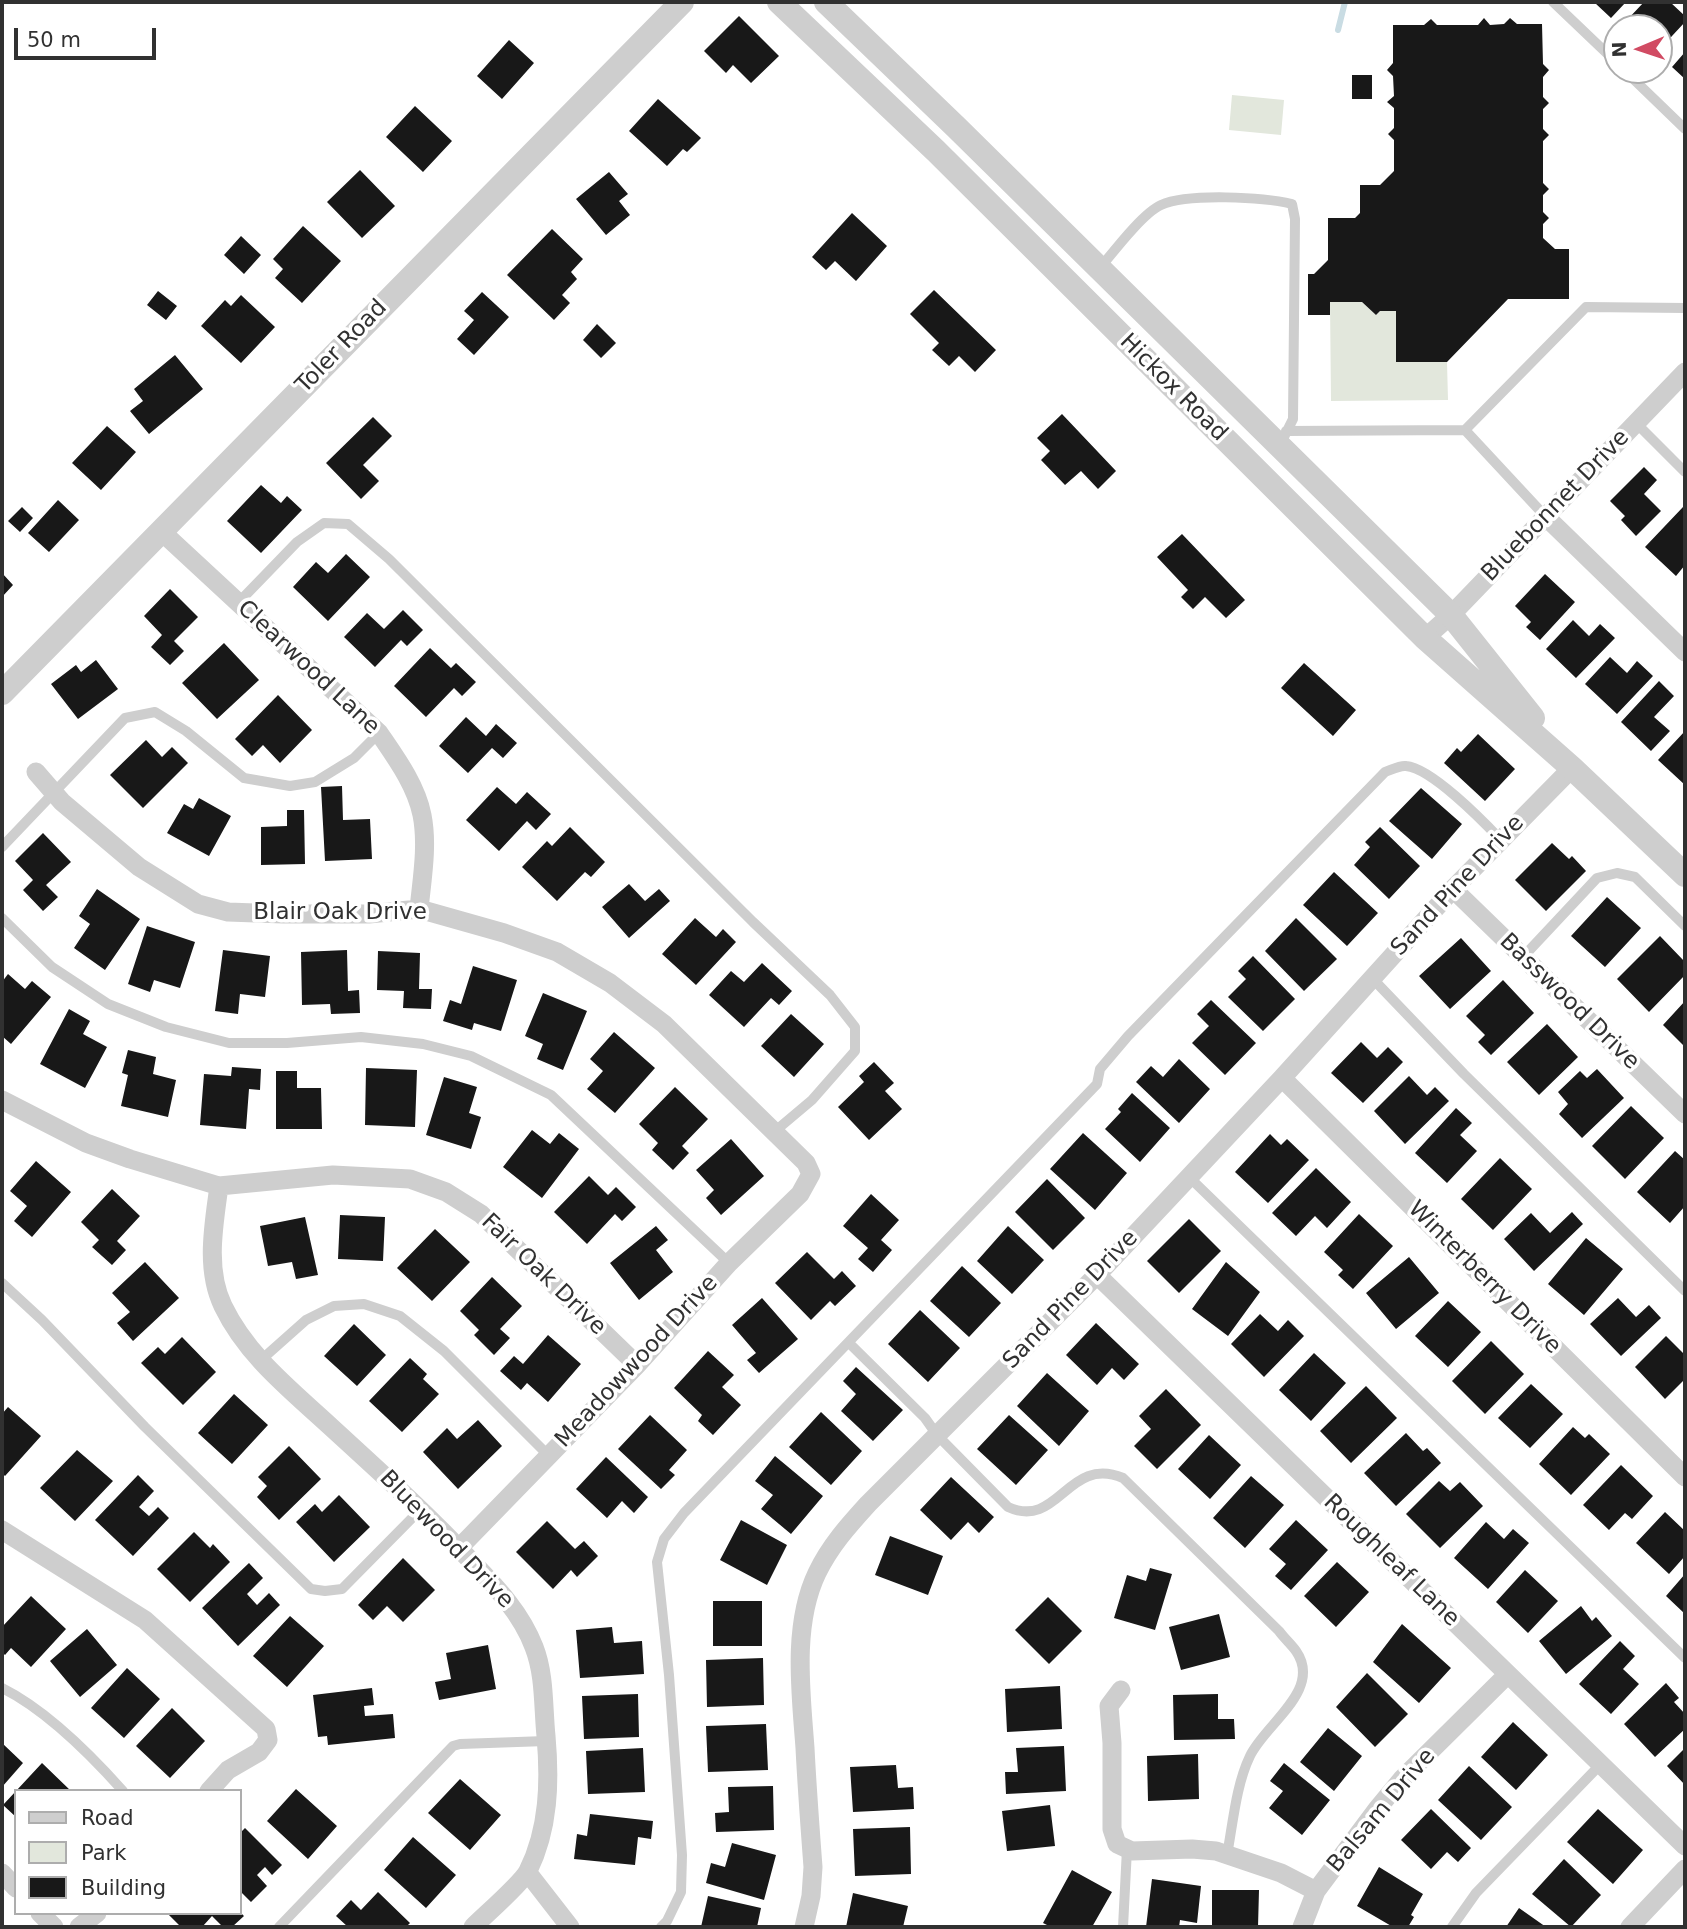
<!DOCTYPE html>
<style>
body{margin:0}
#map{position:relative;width:1687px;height:1929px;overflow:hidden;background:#fff;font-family:"DejaVu Sans",sans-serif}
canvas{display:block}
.frame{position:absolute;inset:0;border:4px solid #313131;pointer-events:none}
.legend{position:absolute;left:14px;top:1789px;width:228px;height:126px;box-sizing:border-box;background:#fff;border:2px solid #adadad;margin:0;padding:9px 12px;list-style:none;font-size:21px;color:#313131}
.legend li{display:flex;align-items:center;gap:14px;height:35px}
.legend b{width:35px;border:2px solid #adadad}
.north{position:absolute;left:1603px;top:14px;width:70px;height:70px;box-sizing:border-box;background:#fff;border:2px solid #adadad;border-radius:50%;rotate:268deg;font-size:19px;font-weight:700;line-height:28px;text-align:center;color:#313131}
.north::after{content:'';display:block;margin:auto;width:24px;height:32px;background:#d14b63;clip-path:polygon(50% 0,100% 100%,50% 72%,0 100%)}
.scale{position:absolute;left:14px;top:28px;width:142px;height:32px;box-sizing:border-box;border:4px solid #313131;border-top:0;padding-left:9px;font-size:21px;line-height:24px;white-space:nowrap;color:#313131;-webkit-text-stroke:5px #fff;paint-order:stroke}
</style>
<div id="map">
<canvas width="1687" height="1929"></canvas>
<div class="frame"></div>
<ul class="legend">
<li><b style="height:9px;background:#cecece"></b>Road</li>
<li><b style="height:19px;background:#e2e7dc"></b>Park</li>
<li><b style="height:19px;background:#181818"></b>Building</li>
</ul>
<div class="north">N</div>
<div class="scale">50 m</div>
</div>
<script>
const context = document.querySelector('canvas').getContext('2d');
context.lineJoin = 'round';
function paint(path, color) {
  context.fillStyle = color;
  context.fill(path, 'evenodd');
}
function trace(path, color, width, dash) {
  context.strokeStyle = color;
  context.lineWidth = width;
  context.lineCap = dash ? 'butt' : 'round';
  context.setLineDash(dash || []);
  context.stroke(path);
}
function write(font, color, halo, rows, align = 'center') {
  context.font = font + ' "DejaVu Sans",sans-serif';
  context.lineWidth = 7;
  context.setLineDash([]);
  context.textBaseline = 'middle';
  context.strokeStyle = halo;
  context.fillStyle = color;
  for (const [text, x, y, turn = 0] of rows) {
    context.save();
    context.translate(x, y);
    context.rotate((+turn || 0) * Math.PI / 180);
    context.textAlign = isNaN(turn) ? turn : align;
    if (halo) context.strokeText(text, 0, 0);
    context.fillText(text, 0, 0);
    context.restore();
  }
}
const green = new Path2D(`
 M1232 95 1284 100 1281 135 1229 130Z
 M1330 302H1362L1376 315 1380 311H1396V362H1447L1448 400 1331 401Z`);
const stream = new Path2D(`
 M1338 30 1345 2`);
const building = new Path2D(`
 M1597 2H1626L1611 18 1595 3Z
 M1644 2H1670L1685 16V22L1659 50V28H1635L1627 20Z
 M739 16 779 56 751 83 733 65 726 73 704 51Z
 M1484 18 1490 25 1504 24 1510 18 1517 24H1542L1543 64 1549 70 1543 77V97L1549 103 1543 109V129L1549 135 1543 141V183L1549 189 1543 195V212L1549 218 1543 224V238L1555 249H1569V299H1508L1447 362H1396V311H1380L1376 315 1362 302H1330V315H1308V274H1314L1328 260V218H1355L1360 213V185H1380L1394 171V140L1388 134 1394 128V108L1387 102 1394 96 1393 76 1387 70 1393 63V25H1424L1431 19 1437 25H1478Z
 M509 40 534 63 502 99 477 76Z
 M1685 52V79L1672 67Z
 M1352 75H1372V99H1352Z
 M658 99 701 138 687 152 683 149 667 166 629 131Z
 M415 106 452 141 423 172 386 137Z
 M360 170 395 206 362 238 327 202Z
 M609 172 628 194 619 201 630 215 606 235 576 199Z
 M852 213 887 246 856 281 835 261 826 270 812 257Z
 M303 226 341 261 302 303 275 278 283 269 273 259Z
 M552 229 583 259 571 272 577 279 562 295 570 303 554 320 507 275Z
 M241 236 261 255 244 274 224 255Z
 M934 290 996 350 975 372 959 356 949 366 932 350 939 343 910 314Z
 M158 291 177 306 166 320 147 305Z
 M482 292 509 317 474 355 457 339 474 320 464 311Z
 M241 295 275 327 241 363 201 326 225 300 231 306Z
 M597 324 616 343 601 358 583 340Z
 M175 355 203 389 149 434 130 411 143 401 134 389Z
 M1062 414 1116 471 1098 489 1081 471 1065 485 1041 460 1050 451 1037 438Z
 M373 417 392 436 363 465 379 481 361 499 326 463Z
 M107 426 136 452 101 490 72 463Z
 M1644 467 1657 480 1644 494 1661 511 1636 536 1621 520 1625 516 1610 501Z
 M261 485 281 503 287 496 302 510 261 553 227 521Z
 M58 500 79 520 49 552 28 533Z
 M22 507 33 518 20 532 8 521Z
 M1683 507 1685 509V565L1676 576 1645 547Z
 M1182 534 1245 600 1226 618 1205 597 1193 609 1181 597 1188 590 1157 557Z
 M346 554 370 577 328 621 293 587 316 562 328 573Z
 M2 573 13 585 2 597Z
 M1545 574 1575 602 1540 640 1526 627 1531 622 1515 606Z
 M170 589 198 617 174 641 184 651 170 665 151 647 162 635 144 616Z
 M403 610 423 630 407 646 401 640 375 667 344 637 367 613 384 629Z
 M1573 620 1589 636 1600 624 1615 638 1576 678 1546 649Z
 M224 643 259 680 217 719 182 683Z
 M430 648 451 668 456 663 476 682 462 696 454 688 426 717 394 686Z
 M1610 657 1627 673 1637 661 1653 676 1617 714 1585 684Z
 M96 660 118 689 78 719 51 684 76 665 81 672Z
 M1304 663 1356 710 1333 736 1281 688Z
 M1659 681 1674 696 1654 717 1670 731 1651 751 1621 722Z
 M278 695 312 730 280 763 263 745 252 756 235 739Z
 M466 717 486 736 496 724 517 743 503 758 492 748 468 773 439 746Z
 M1685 731V785L1658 760Z
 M1478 734 1515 769 1485 801 1444 763 1457 748 1461 752Z
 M146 740 162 757 172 747 188 763 143 808 110 775Z
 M342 786 343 820 370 819 372 859 325 861 321 787Z
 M497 787 516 804 527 792 551 814 536 830 527 821 499 851 466 820Z
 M1421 788 1462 824 1432 859 1389 821Z
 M199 798 231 816 209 856 167 833 184 804 193 809Z
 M287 810H304L305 864 261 865V827L287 826Z
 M570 827 605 862 591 877 585 872 557 901 522 867 547 841 552 846Z
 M1380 827 1420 866 1389 899 1354 865 1370 847 1365 842Z
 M43 833 71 862 46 885 58 897 43 911 23 890 33 880 15 861Z
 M1552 843 1569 859 1572 856 1586 871 1546 911 1515 880Z
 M1334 872 1378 913 1347 946 1303 905Z
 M629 884 645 901 659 889 670 901 629 938 602 907Z
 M97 889 140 919 105 970 74 948 90 924 79 916Z
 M1607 897 1641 928 1605 967 1571 936Z
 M695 918 716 937 723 929 736 942 696 985 662 954Z
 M1296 918 1337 959 1304 991 1265 951Z
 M147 926 195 942 180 988 154 980 150 992 128 984Z
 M1660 936 1685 962V975L1649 1012 1617 979Z
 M1461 938 1491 971 1450 1009 1419 976Z
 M223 950 270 956 265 997 240 994 238 1014 215 1011Z
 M347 950 348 991 359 990 360 1013 331 1014 330 1004 302 1005 301 952Z
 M378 951 420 953 419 989H432L431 1009 403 1008 404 991 377 990Z
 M1253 956 1295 999 1263 1031 1228 997 1246 979 1238 971Z
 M762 963 792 991 779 1005 771 998 744 1027 709 995 731 971 744 982Z
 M473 966 517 980 501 1031 474 1023 472 1030 443 1021 450 1000 461 1004Z
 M8 974 25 989 32 981 51 997 11 1044 2 1036V982Z
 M1503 980 1534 1013 1491 1055 1478 1042 1485 1035 1466 1016Z
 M543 993 587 1011 563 1070 537 1059 543 1044 525 1036Z
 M1211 1000 1256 1043 1225 1075 1192 1043 1209 1026 1197 1014Z
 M1685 1001V1047L1663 1025Z
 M69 1009 90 1021 83 1034 107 1047 85 1088 40 1064Z
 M791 1014 824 1044 794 1077 761 1046Z
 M1547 1024 1578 1057 1539 1095 1507 1062Z
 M614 1032 655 1068 615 1113 587 1089 603 1071 590 1059Z
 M1361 1042 1377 1058 1388 1047 1403 1062 1363 1103 1331 1073Z
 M128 1050 156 1057 153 1074 176 1080 168 1117 121 1106 128 1075 122 1073Z
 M1179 1059 1210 1089 1179 1123 1136 1082 1151 1066 1163 1077Z
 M874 1062 894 1083 885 1091 902 1109 869 1140 838 1107 864 1082 859 1076Z
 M232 1067 261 1069 260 1090 249 1089 246 1129 200 1125 204 1074 231 1076Z
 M366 1068 417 1070 415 1127 365 1125Z
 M1597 1069 1624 1098 1582 1138 1559 1114 1568 1104 1558 1092 1580 1071 1587 1078Z
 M276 1071H297V1088H321L322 1129H276Z
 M1409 1076 1427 1095 1435 1087 1449 1101 1405 1144 1374 1111Z
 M444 1077 477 1087 469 1113 481 1117 471 1149 426 1135Z
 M675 1087 708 1119 682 1146 689 1153 673 1170 652 1150 658 1143 639 1124Z
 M1132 1093 1170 1128 1140 1162 1105 1129 1121 1112 1118 1109Z
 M1631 1106 1664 1138 1625 1179 1592 1146Z
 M1456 1108 1472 1123 1460 1135 1477 1151 1447 1183 1415 1153Z
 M532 1130 550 1144 559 1133 579 1149 542 1198 503 1167Z
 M1083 1133 1127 1173 1095 1210 1050 1169Z
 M1270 1134 1281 1145 1287 1139 1309 1160 1268 1203 1235 1172Z
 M731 1139 764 1176 721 1215 706 1198 714 1190 696 1170Z
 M1675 1151 1685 1160V1206L1670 1223 1637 1192Z
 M1500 1158 1532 1189 1493 1230 1461 1199Z
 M36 1161 71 1192 32 1237 14 1221 27 1206 10 1191Z
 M1316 1168 1351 1202 1327 1228 1315 1216 1296 1236 1272 1213Z
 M589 1176 608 1195 616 1187 636 1207 622 1221 615 1214 587 1244 554 1212Z
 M1047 1179 1085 1218 1053 1250 1015 1212Z
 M112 1189 140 1216 117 1241 126 1250 112 1265 92 1247 99 1240 81 1222Z
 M871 1194 899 1220 881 1240 892 1250 873 1272 858 1259 868 1248 843 1226Z
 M1572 1212 1583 1224 1534 1271 1504 1239 1531 1213 1550 1233Z
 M1359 1214 1393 1246 1353 1289 1338 1275 1343 1270 1324 1252Z
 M340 1215 385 1217 383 1261 338 1259Z
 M305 1217 318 1275 296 1279 292 1262 268 1266 260 1226Z
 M1189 1219 1221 1251 1179 1293 1147 1261Z
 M656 1226 668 1240 656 1250 673 1272 639 1300 610 1263Z
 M1008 1226 1044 1260 1012 1294 977 1261Z
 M435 1229 470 1262 432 1301 397 1268Z
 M1586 1238 1623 1269 1584 1315 1548 1284Z
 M807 1252 834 1279 842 1271 856 1286 835 1306 830 1301 811 1320 775 1283Z
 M1409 1257 1439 1293 1396 1329 1366 1293Z
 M145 1262 179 1298 133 1341 117 1323 130 1312 112 1293Z
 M1226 1262 1260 1292 1228 1336 1192 1309Z
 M962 1266 1001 1303 969 1337 930 1301Z
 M492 1277 522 1306 500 1329 510 1338 494 1355 474 1335 479 1330 460 1311Z
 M762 1298 798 1339 759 1373 747 1360 756 1353 732 1325Z
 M1618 1298 1636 1317 1649 1305 1661 1318 1621 1356 1590 1324Z
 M1448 1301 1481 1332 1448 1367 1415 1336Z
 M920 1310 960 1348 928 1382 888 1344Z
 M1260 1314 1278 1331 1288 1320 1304 1336 1264 1377 1231 1344Z
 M1096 1323 1139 1364 1124 1380 1112 1368 1097 1385 1066 1355Z
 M354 1324 386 1355 357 1386 324 1356Z
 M548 1335 581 1364 548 1402 527 1383 521 1390 500 1371 514 1356 523 1364Z
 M1666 1336 1685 1355V1379L1665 1399 1635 1367Z
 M182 1337 216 1372 183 1405 141 1363 158 1347 165 1354Z
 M1491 1341 1524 1374 1485 1414 1452 1381Z
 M708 1351 734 1375 722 1387 741 1405 713 1435 698 1421 702 1415 674 1388Z
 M1314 1353 1346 1383 1311 1421 1279 1390Z
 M410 1358 427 1374 423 1379 439 1394 402 1432 369 1401Z
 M856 1367 903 1410 873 1441 841 1411 856 1394 843 1381Z
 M1047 1373 1089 1411 1059 1446 1017 1406Z
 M1531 1384 1563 1414 1530 1448 1498 1418Z
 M1366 1386 1397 1418 1351 1463 1320 1431Z
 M1166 1389 1201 1425 1157 1469 1134 1446 1151 1429 1139 1416Z
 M234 1394 268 1425 232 1464 198 1433Z
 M8 1407 41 1436 5 1476 2 1473V1414Z
 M821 1412 862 1451 831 1485 789 1447Z
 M650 1415 687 1450 669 1470 675 1475 661 1489 618 1449Z
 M1009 1415 1048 1450 1016 1485 977 1449Z
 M478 1420 502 1446 458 1489 423 1452 447 1428 457 1439Z
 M1573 1427 1585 1438 1589 1434 1610 1454 1571 1495 1539 1464Z
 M1406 1433 1423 1451 1427 1448 1441 1463 1396 1506 1364 1473Z
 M1209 1435 1241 1465 1210 1499 1178 1469Z
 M289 1446 321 1479 279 1520 257 1497 267 1486 258 1477Z
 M77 1450 113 1481 75 1521 40 1488Z
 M775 1456 823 1496 791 1534 761 1509 773 1495 755 1481Z
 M606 1457 648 1497 634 1513 622 1501 607 1518 576 1489Z
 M1621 1465 1653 1496 1632 1519 1625 1513 1609 1530 1583 1505Z
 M138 1475 154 1491 139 1507 149 1516 158 1507 169 1518 133 1556 95 1520Z
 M1251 1476 1284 1505 1245 1548 1213 1518Z
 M951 1477 994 1517 979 1533 968 1522 951 1540 920 1510Z
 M1439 1481 1450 1491 1460 1482 1483 1506 1440 1548 1406 1514Z
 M339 1495 370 1527 334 1562 296 1522 315 1504 322 1512Z
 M1665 1512 1685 1531V1556L1669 1574 1636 1543Z
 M741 1520 787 1545 767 1585 720 1560Z
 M1296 1520 1328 1550 1291 1590 1275 1576 1286 1564 1269 1549Z
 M547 1521 575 1549 584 1541 598 1556 577 1577 571 1570 553 1589 516 1552Z
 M1486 1522 1504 1539 1513 1529 1529 1543 1488 1589 1454 1558Z
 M194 1532 210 1548 213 1544 230 1562 190 1602 157 1569Z
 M890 1536 943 1556 928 1595 875 1575Z
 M403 1558 435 1590 403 1622 387 1606 373 1620 358 1605Z
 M1337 1562 1369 1592 1336 1627 1304 1596Z
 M249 1563 263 1578 247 1594 257 1605 269 1593 280 1605 238 1646 202 1608Z
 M1150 1568 1172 1574 1155 1630 1114 1618 1127 1575 1146 1581Z
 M1525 1570 1558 1601 1528 1633 1496 1602Z
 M1685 1574V1614L1666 1596Z
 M31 1596 66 1629 31 1667 11 1648 5 1655 2 1652V1627Z
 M1048 1597 1082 1631 1049 1664 1015 1630Z
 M713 1601H762V1646H713Z
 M1581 1606 1592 1621 1596 1617 1612 1636 1566 1674 1539 1641Z
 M1219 1614 1230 1657 1181 1670 1169 1627Z
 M290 1616 324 1646 287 1687 253 1656Z
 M1402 1624 1451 1668 1419 1703 1373 1662Z
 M612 1627 614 1643 642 1641 644 1674 580 1678 576 1630Z
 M87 1629 117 1665 80 1697 50 1661Z
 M1620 1641 1635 1656 1623 1669 1639 1684 1611 1714 1579 1684Z
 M488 1645 496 1689 439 1700 435 1682 451 1679 446 1653Z
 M763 1658 764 1705 707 1707 706 1660Z
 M127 1668 160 1699 124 1738 91 1708Z
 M1367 1673 1408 1714 1375 1747 1336 1707Z
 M1666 1683 1679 1698 1674 1702 1685 1714V1729L1655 1757 1624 1724Z
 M1060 1686 1062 1729 1007 1732 1005 1689Z
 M372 1688 374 1705 364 1706 365 1716 393 1714 395 1738 328 1745 327 1736 318 1737 313 1695Z
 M638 1694 639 1737 584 1739 582 1696Z
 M1218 1694V1719H1234L1235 1739 1174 1740 1173 1695Z
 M172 1708 205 1741 170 1778 136 1746Z
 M1513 1722 1548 1755 1516 1790 1481 1757Z
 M766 1724 768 1770 708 1772 706 1726Z
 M1328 1728 1362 1756 1334 1791 1300 1762Z
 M2 1743 23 1763 2 1787Z
 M1064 1746 1066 1791 1006 1794 1005 1772H1018L1016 1748Z
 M643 1748 645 1792 588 1794 586 1751Z
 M1685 1748V1785L1667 1766Z
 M1198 1754 1199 1799 1148 1801 1147 1756Z
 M42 1763 71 1791H16Z
 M1284 1763 1330 1800 1302 1835 1269 1808 1283 1791 1270 1781Z
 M896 1765 898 1788 913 1787 914 1809 853 1812 850 1767Z
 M1469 1766 1512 1807 1481 1840 1438 1800Z
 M460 1779 501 1815 470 1850 428 1813Z
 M773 1786 774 1830 716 1832 715 1813 729 1812 728 1787Z
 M296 1789 337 1826 308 1859 267 1821Z
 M16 1791V1817L3 1805Z
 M1050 1805 1055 1846 1007 1851 1002 1811Z
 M1431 1809 1471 1848 1458 1862 1447 1852 1431 1869 1401 1840Z
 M1598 1809 1643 1850 1613 1884 1567 1842Z
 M590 1814 653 1821 651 1839 638 1837 635 1865 574 1859 577 1834 587 1836Z
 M910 1827 911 1874 855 1876 853 1829Z
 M245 1828 282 1865 272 1875 265 1867 257 1875 267 1886 251 1902 240 1891V1833Z
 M413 1837 456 1875 426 1908 384 1870Z
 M732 1843 776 1855 764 1900 706 1883 711 1863 725 1867Z
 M1564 1859 1601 1895 1571 1927 1532 1894Z
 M1379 1867 1423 1894 1411 1915 1414 1917 1408 1927H1393L1357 1906Z
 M1072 1870 1112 1892 1092 1927H1051L1043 1923Z
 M1152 1879 1201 1886 1197 1923 1180 1920 1179 1927H1146Z
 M1212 1890H1259L1258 1927H1212Z
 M378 1892 410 1923 406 1927H348L336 1916 351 1900 361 1910Z
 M853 1893 908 1906 903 1927H846Z
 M708 1896 761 1908 757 1927H701Z
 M1519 1908 1546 1927H1506Z
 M167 1913H241L244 1916 232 1927H223L212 1916 203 1926 204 1927H181Z`);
const service = new Path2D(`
 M1553 2 1617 63
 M1624 70 1685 129
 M1100 268C1114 251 1143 213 1161 205 1188 193 1263 197 1292 204L1295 219 1293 419 1280 445
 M1636 423 1685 472
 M1465 430 1586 307 1685 308
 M1286 431 1465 430 1545 516
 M238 603 297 542 324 523 348 524 389 559 753 922 830 995 855 1027V1051L812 1100 774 1132
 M2 847 125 718 155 712 186 731 244 778 290 786 315 782 354 758 379 733
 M2 918 52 967 108 1004 166 1027 229 1043H287L361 1037 423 1044 471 1056 551 1095 729 1263
 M1523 957 1597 878 1617 873 1635 877 1685 926
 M1372 978 1464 1074 1685 1291
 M1189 1177 1685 1658
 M2 1283 42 1320 145 1427 311 1589 325 1591 342 1589 421 1509
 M849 1343 925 1418 937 1435 1008 1507C1059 1530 1067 1455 1123 1478L1279 1631C1284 1638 1291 1644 1296 1651 1323 1690 1265 1724 1250 1756 1236 1785 1233 1823 1227 1855
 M261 1360 306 1320 334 1306 364 1304 400 1316 444 1351 549 1456
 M2 1688C46 1710 90 1754 123 1791
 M279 1927 453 1746 460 1744 546 1741
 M661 1927 667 1921 681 1892 682 1855 669 1675 657 1562 664 1539 684 1513 1097 1084 1100 1069 1128 1036 1385 772C1391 770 1400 765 1406 766 1431 768 1482 820 1500 839
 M1123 1927 1127 1849
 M1452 1927 1476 1893 1600 1765`);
const minor = new Path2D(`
 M1545 516 1685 652
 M162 532 379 733C396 758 416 785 422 815 428 845 422 879 419 909
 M1425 638 1451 615 1685 372
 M36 772 62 802 139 867 198 904 228 912 283 914H369L419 909 504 933 557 952 610 983 664 1024 806 1163 811 1174 800 1194 729 1263 637 1365 459 1548
 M1453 889 1685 1114
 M1282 1078 1685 1477
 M2 1100 86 1143 130 1159 219 1186 333 1175 410 1179 446 1192 481 1214 637 1365
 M219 1186C214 1224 205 1269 223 1306 247 1356 291 1390 331 1427 379 1471 428 1515 472 1562 497 1588 521 1613 534 1647 545 1675 543 1707 546 1736 550 1781 549 1829 528 1871 522 1883 485 1915 473 1927
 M1097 1275 1685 1846
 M2 1530 145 1620 266 1729 268 1740 259 1752 228 1770 209 1791
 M1121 1690 1109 1706 1112 1743V1829L1117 1844 1132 1851 1192 1849 1216 1851 1281 1873 1316 1891
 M2 1873 16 1888
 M528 1873 570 1927
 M40 1913 54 1927
 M79 1927 97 1913
 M804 1927 811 1896 813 1867C810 1827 807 1788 805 1748 801 1693 792 1625 817 1573 830 1546 848 1526 868 1504L1097 1275 1282 1078 1453 889 1572 768
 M1302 1927 1316 1891 1378 1808 1402 1779 1507 1675
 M1630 1927 1685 1869`);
const tertiary = new Path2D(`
 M779 2 936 151 1425 638 1572 768 1685 875
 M826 2 956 127 1451 615 1533 718
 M2 693 682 2`);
const streetNames = [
 ["Toler Road",342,347,-46],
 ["Hickox Road",1173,388,45],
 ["Bluebonnet Drive",1556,506,-46],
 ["Clearwood Lane",308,668,43],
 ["Sand Pine Drive",1458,886,-47],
 ["Blair Oak Drive",340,913],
 ["Basswood Drive",1569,1002,44],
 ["Fair Oak Drive",543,1275,44],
 ["Winterberry Drive",1484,1278,45],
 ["Sand Pine Drive",1071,1300,-46],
 ["Meadowwood Drive",637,1362,-47],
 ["Bluewood Drive",446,1540,46],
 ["Roughleaf Lane",1391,1561,44],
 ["Balsam Drive",1382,1811,-50]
];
paint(green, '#e2e7dc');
trace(stream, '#c9dce3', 6);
paint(building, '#181818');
trace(service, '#cecece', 10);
trace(minor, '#cecece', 19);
trace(tertiary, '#cecece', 24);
write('23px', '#313131', '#fff', streetNames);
</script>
